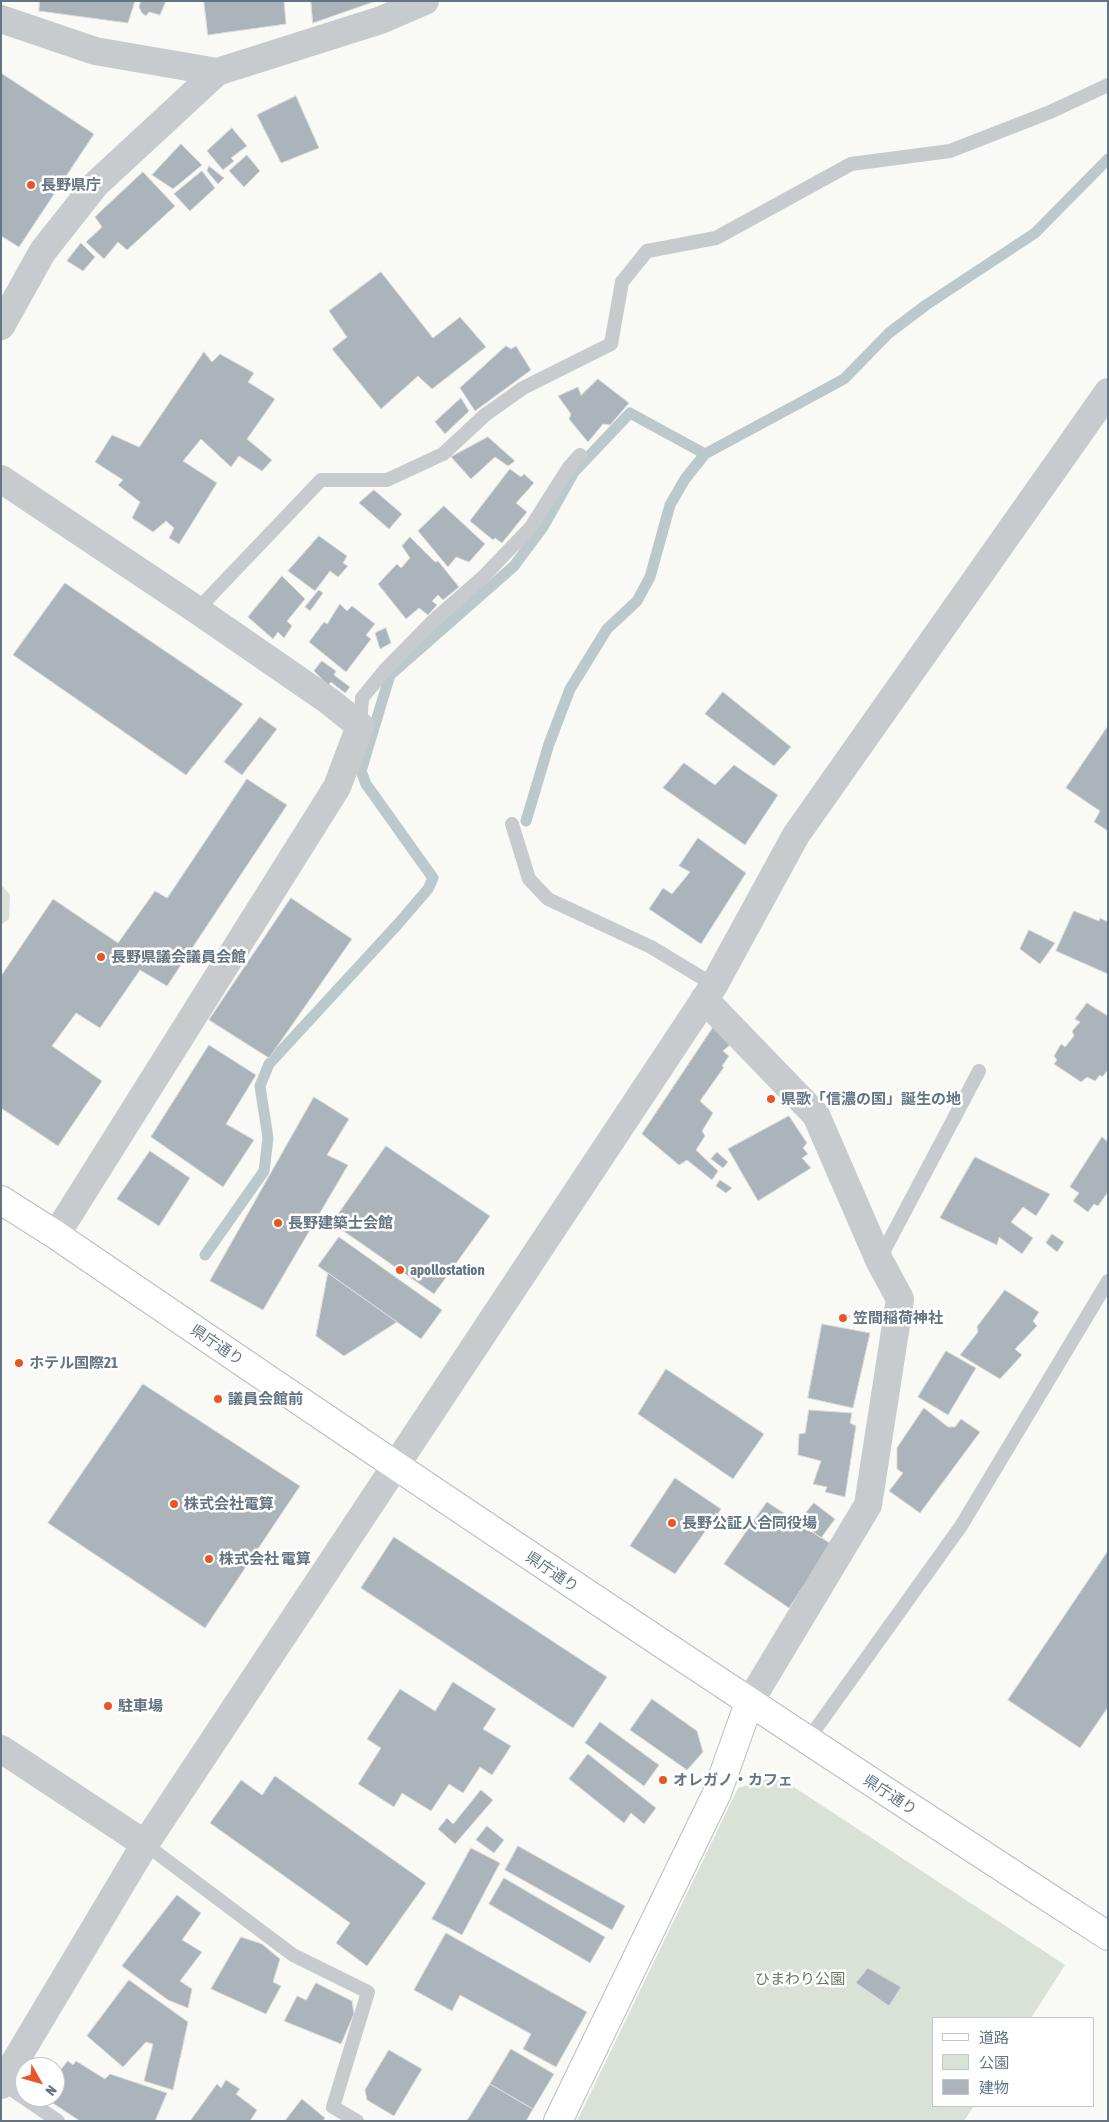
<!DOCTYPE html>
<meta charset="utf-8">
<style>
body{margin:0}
#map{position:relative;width:1109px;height:2122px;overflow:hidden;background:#f9f9f6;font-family:"Asap Condensed","Noto Sans JP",sans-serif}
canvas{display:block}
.frame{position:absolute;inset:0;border:2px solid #637482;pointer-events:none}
.legend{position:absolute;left:932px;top:2017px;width:162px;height:90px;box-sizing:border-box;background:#fff;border:1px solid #c1c7cd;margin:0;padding:6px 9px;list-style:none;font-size:15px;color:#637482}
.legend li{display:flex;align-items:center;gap:10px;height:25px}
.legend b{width:25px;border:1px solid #c1c7cd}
.north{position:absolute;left:15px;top:2057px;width:50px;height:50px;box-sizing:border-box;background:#fff;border:1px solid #c1c7cd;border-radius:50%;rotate:128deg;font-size:14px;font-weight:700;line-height:20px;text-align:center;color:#637482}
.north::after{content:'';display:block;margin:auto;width:18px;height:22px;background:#e95626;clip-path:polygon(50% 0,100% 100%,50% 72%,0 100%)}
</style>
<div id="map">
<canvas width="1109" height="2122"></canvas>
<div class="frame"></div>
<ul class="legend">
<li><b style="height:6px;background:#fff"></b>道路</li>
<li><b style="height:14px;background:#dae1d7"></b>公園</li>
<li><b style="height:14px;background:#abb4ba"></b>建物</li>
</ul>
<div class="north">N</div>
</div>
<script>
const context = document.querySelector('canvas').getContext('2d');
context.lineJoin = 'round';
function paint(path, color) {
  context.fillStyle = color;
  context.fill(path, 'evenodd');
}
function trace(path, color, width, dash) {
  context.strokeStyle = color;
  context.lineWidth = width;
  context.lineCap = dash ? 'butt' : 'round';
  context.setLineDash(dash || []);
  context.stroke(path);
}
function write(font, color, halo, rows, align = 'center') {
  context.font = font + ' "Asap Condensed","Noto Sans JP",sans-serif';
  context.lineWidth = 5;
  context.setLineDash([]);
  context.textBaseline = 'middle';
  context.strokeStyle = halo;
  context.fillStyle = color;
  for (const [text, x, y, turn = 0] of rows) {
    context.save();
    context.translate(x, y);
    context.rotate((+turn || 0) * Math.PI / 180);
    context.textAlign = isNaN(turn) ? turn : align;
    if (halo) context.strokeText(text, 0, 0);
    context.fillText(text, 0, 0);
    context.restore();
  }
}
const green = new Path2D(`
 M1 884 10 895 9 919 1 925Z
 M777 1776 1065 1965 1031 2018H933V2106H974L964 2121H577L738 1788Z`);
const stream = new Path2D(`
 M526 821 549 744 570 689 607 629 637 601 650 577 670 505 685 479 705 454 844 379 889 333 926 305 1035 233 1108 159
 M205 1255 264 1171 268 1138 260 1086 269 1064 398 924 428 889 433 878 366 784 361 771 390 675 514 566 543 527 574 472 630 413 705 454`);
const building = new Path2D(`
 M40 1H135L128 23 39 11Z
 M141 1H166L160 15 149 12 146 16 142 13 139 7Z
 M204 1H284L286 24 208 35Z
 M311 1H376L313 23Z
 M1 73 94 134 19 247 1 236Z
 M296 96 319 148 281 163 257 115Z
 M232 128 247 146 231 158 234 161 223 170 207 151Z
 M181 144 202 165 173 189 152 175Z
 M247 155 260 171 244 187 229 171Z
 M209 166 224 178 218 184 207 171Z
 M202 171 215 188 190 211 174 194Z
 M143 172 175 206 127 250 118 242 104 259 86 242 102 227 95 217Z
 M81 243 95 257 83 271 67 261Z
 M381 272 433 338 460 317 486 347 432 389 418 376 381 409 332 349 347 337 329 311Z
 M506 346 511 349 516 346 531 370 475 411 460 388Z
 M204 352 212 362 220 354 254 373 248 382 275 399 247 439 272 460 262 471 239 456 231 467 201 439 183 461 217 483 179 544 169 538 174 528 166 521 153 532 132 518 140 502 118 485 123 480 95 462 112 435 139 447Z
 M598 379 629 403 610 425 603 424 588 442 569 419 571 414 558 396 578 387 581 395Z
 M461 398 469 411 445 434 435 422Z
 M488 437 515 461 508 466 495 457 471 479 451 457Z
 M510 469 521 477 524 474 534 483 516 503 527 512 502 543 495 538 493 540 470 521Z
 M374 490 402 514 389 529 359 503Z
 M444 506 485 544 469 562 456 557 448 567 418 531Z
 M319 536 347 556 343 563 348 566 338 577 330 571 315 591 288 571Z
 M410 537 435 562 438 561 459 587 443 600 438 595 432 601 437 605 428 615 419 608 406 619 378 584 397 564 401 568 410 558 402 546Z
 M282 576 305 599 287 621 292 626 284 638 278 632 273 639 248 617Z
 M65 583 243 704 186 775 13 655Z
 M319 590 323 593 310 611 305 607Z
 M340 604 347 611 352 606 375 624 366 635 371 639 346 672 309 642 324 622 327 624Z
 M386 628 391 643 380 649 375 633Z
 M322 661 336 671 334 675 350 687 345 693 331 682 328 685 314 671Z
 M723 692 791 747 774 766 705 714Z
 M260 717 277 729 242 775 224 762Z
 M1108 726V831L1094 822 1100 811 1066 788Z
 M684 763 715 785 734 765 778 795 745 845 663 788Z
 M247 779 287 805 167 986 140 970 100 1028 76 1013 52 1046 102 1081 58 1146 1 1108V976L53 899 118 943 155 891 167 898Z
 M698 838 746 873 701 944 649 909 663 888 672 894 690 872 679 866Z
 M291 898 352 939 269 1058 209 1020Z
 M1074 911 1099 921 1100 918 1108 922V974L1056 951Z
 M1029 930 1055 943 1040 964 1020 949Z
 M1087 1003 1108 1016V1070L1102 1077 1100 1075 1095 1081 1087 1077 1081 1082 1054 1064 1057 1060 1054 1056 1061 1044 1065 1047 1074 1036 1072 1031 1080 1022 1075 1019Z
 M714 1026 733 1042 723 1051 729 1056 722 1066 724 1067 700 1101 713 1113 702 1131 705 1136 696 1150 718 1171 712 1180 687 1160 679 1165 642 1134Z
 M209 1045 256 1075 226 1124 254 1140 223 1187 151 1137Z
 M314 1097 349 1119 327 1155 348 1165 263 1310 210 1281Z
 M789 1116 807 1143 803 1148 808 1154 802 1158 811 1168 758 1201 728 1149Z
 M1102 1137 1108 1142V1192L1098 1206 1094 1204 1088 1212 1073 1201 1079 1193 1070 1187Z
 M386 1146 490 1216 434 1294 332 1223Z
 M150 1151 190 1178 159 1226 117 1199Z
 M717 1152 728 1162 723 1168 711 1159Z
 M975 1157 1050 1194 1036 1216 1023 1207 1011 1222 1033 1238 1022 1254 999 1237 997 1245 940 1218Z
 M720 1180 732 1188 726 1193 716 1186Z
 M1052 1234 1064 1242 1057 1252 1046 1243Z
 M339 1237 442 1310 421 1339 318 1266Z
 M328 1273 397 1322 344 1356 316 1336Z
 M1005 1290 1039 1312 1033 1321 1037 1326 1015 1349 1022 1355 1000 1379 960 1355 978 1332 977 1327Z
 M841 1313 850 1316 846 1323 838 1320Z
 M822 1324 870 1333 853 1408 808 1398Z
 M946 1351 976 1368 948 1415 918 1397Z
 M666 1369 764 1434 733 1479 638 1414Z
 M143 1384 300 1486 205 1628 48 1523Z
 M924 1408 948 1427H955L961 1419 980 1432 920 1513 889 1491 903 1473 897 1469V1448Z
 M809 1410 852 1413 850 1423 856 1426 845 1497 825 1492 827 1487 813 1484 821 1461 798 1455 799 1434 805 1433Z
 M675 1478 721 1509 675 1574 630 1546Z
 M767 1502 831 1544 789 1608 724 1564Z
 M814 1503 835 1519 821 1538 798 1522Z
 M394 1537 607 1677 573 1728 361 1588Z
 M1108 1551V1707L1080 1748 1008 1700Z
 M453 1682 496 1709 483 1729 511 1746 492 1775 480 1767 463 1793 449 1784 431 1811 402 1793 394 1807 358 1784 381 1748 367 1739 400 1689 435 1711Z
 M652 1699 697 1731 703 1752 687 1770 630 1730Z
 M600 1722 659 1765 644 1786 585 1743Z
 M588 1754 656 1808 644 1824 631 1813 624 1823 569 1779Z
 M275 1776 426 1883 367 1966 336 1943 350 1923 210 1823 241 1780 262 1795Z
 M481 1790 493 1800 455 1844 438 1829 447 1818 453 1824Z
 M487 1826 504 1840 494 1853 476 1840Z
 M518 1846 625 1906 612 1930 505 1870Z
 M471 1848 500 1863 462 1935 432 1919Z
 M504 1878 605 1937 590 1963 489 1904Z
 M177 1895 201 1913 182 1940 202 1952 180 1981 192 1989 188 2008 168 2000 122 1966Z
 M446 1933 587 2012 556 2067 523 2049 531 2034 460 1995 452 2011 414 1990Z
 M241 1937 262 1944 280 1959 273 1982 281 1986 266 2014 211 1989Z
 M868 1968 901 1987 889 2006 856 1983Z
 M129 1980 188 2022 173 2090 144 2081 153 2044 146 2042 123 2067 87 2036Z
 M316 1983 352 2001 354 2014 341 2044 284 2021 297 1996 306 2000Z
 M511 2049 554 2074 533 2109 490 2084Z
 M389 2050 422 2069 394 2116 367 2100 365 2090Z
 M68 2061 73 2065 76 2061 105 2079 110 2074 167 2093 155 2121H80L48 2100 49 2097H55V2082L58 2073Z
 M226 2080 240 2089 236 2094 257 2110 250 2121H190L217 2084 221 2088Z
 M490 2084 533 2109 526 2121H467Z
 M302 2099 325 2118 323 2121H285Z`);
const lane = new Path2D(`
 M197 610 321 480H387L443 454 485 415 523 388 611 344 622 282 647 251 716 238 851 164 950 151 1050 112 1108 85
 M360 726 362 698 385 670 434 620 483 577 531 527 569 467 580 455
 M512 824 529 879 548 899 651 947 714 985
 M879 1260 979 1071
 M807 1741 961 1526 1108 1281
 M145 1844 293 1955 368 1992 333 2107 357 2121
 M2 2083 58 2121`);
const street = new Path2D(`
 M1 19 95 51 217 72 381 20 425 1
 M1 326 43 251 96 184 217 72
 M1 479 197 610 329 701 360 726 337 787 56 1235
 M704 999 816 1115 879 1260 900 1299 868 1505 749 1703
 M1 1749 145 1844
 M1 2085 145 1844 714 985 796 835 1108 392`);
const secondary = new Path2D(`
 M1 1200 56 1235C404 1473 754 1707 1108 1936
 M558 2121 717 1793 749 1703`);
const markers = [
 [31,185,5,"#e95626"],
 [101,957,5,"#e95626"],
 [771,1099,5,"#e95626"],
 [278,1223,5,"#e95626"],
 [400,1270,5,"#e95626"],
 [843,1318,5,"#e95626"],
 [19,1363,5,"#e95626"],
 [218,1399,5,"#e95626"],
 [174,1504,5,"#e95626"],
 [672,1523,5,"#e95626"],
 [209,1559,5,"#e95626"],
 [108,1706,5,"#e95626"],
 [663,1780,5,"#e95626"]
];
const poiNames = [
 ["長野県庁",41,185],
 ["長野県議会議員会館",111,957],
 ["県歌「信濃の国」誕生の地",781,1099],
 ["長野建築士会館",288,1223],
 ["apollostation",410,1270],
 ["笠間稲荷神社",853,1318],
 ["ホテル国際21",29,1363],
 ["議員会館前",228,1399],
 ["株式会社電算",184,1504],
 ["長野公証人合同役場",682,1523],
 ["株式会社 電算",219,1559],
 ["駐車場",118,1706],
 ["オレガノ・カフェ",673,1780]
];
const streetNames = [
 ["県庁通り",217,1345,34],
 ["県庁通り",552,1572,34],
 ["県庁通り",890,1795,33]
];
const parkNames = [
 ["ひまわり公園",800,1979]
];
paint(green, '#dae1d7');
trace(stream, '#bcc9cc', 11);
paint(building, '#abb4ba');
trace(building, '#dbdbd9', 1);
trace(secondary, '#b9bec3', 30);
trace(lane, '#c7cbce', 14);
trace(street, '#c7cbce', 28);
trace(secondary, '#fff', 28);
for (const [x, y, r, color] of markers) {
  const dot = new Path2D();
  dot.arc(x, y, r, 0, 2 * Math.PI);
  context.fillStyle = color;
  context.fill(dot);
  trace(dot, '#fff', 2);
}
write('bold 15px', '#637482', '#fff', poiNames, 'left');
write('15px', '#637482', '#fff', streetNames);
write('15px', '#667a62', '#fff', parkNames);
</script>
